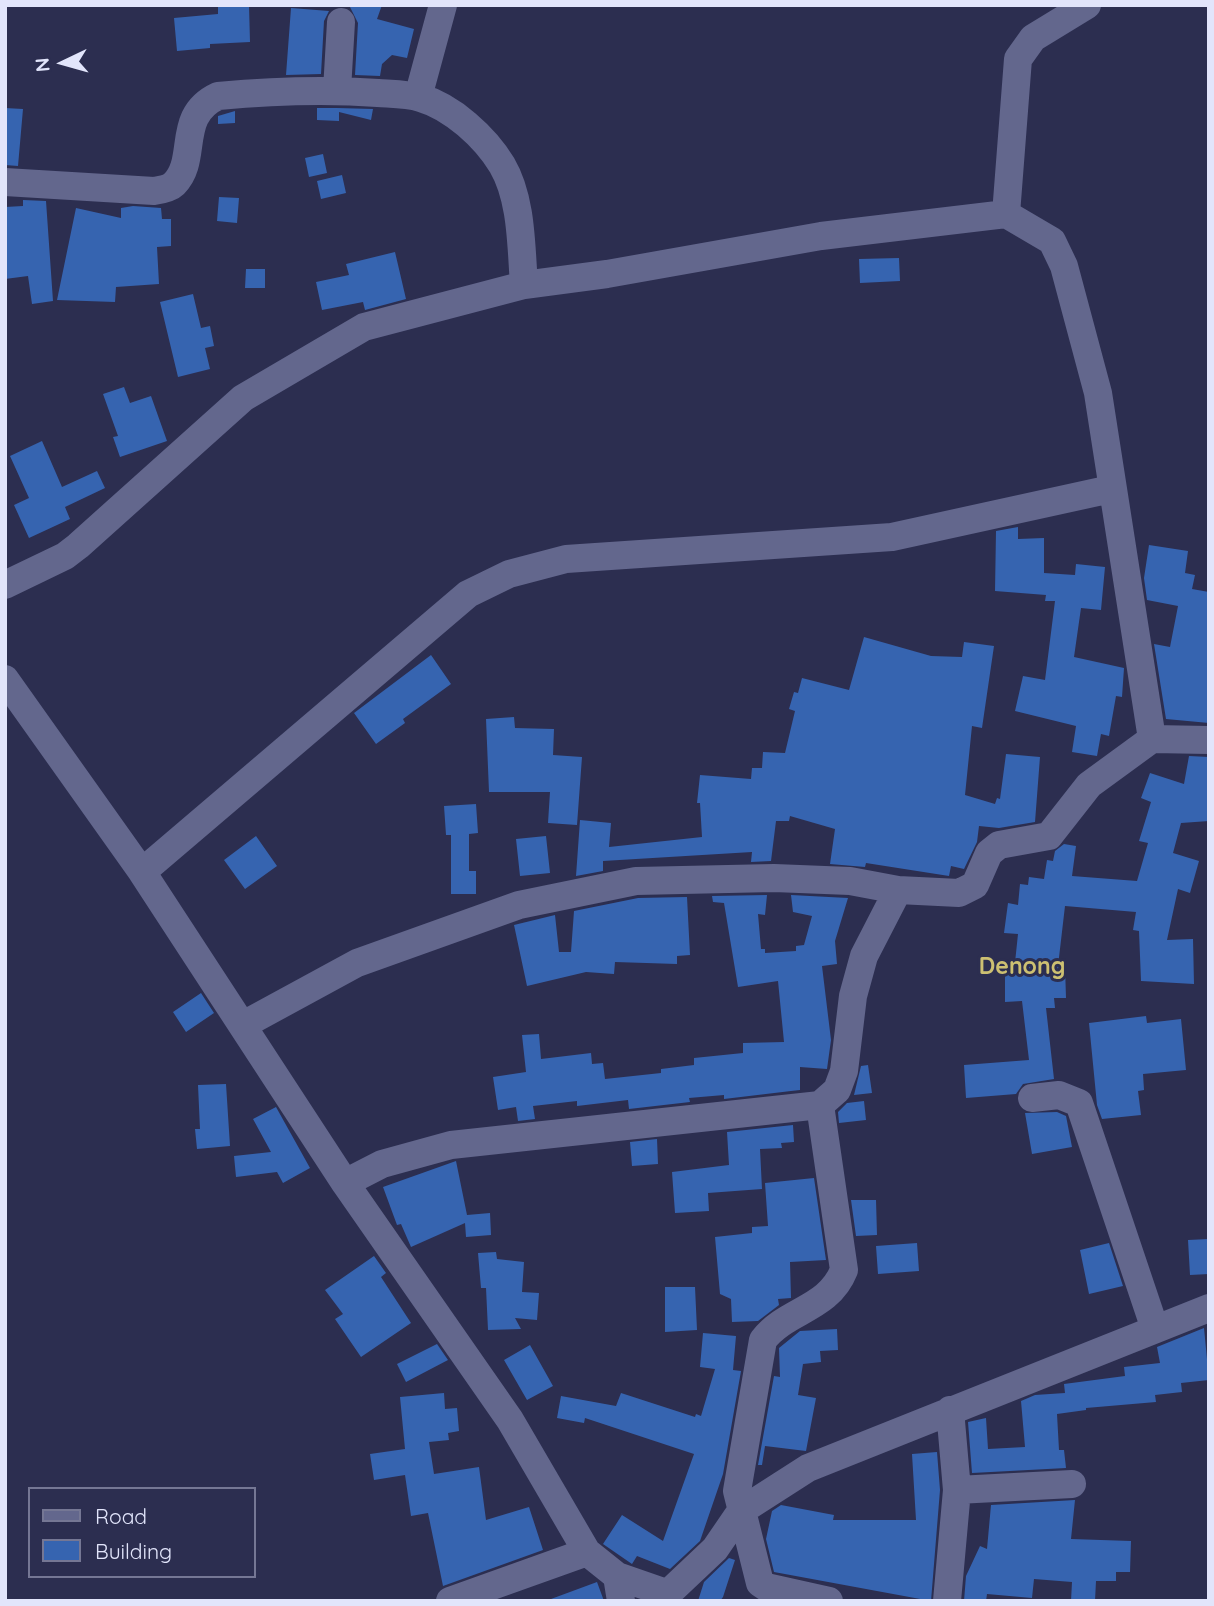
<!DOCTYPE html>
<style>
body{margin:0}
#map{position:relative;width:1214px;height:1606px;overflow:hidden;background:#2c2e50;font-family:Quicksand,sans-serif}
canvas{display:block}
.frame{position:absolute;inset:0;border:7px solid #e2e5fb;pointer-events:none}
.legend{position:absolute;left:28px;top:1487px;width:228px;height:91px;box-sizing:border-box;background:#2c2e50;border:2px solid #757794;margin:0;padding:9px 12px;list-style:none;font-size:21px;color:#e2e5fb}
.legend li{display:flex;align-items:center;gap:14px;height:35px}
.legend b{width:35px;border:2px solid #757794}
.north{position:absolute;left:28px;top:28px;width:70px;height:70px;-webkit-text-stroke:5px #2c2e50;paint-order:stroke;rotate:265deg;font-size:19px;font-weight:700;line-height:28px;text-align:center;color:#e2e5fb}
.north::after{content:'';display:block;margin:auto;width:24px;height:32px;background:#e2e5fb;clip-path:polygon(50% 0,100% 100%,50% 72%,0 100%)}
</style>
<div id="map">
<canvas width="1214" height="1606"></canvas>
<div class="frame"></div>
<ul class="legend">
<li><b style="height:9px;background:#63678d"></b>Road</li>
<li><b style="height:19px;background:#3664b0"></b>Building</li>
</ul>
<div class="north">N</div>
</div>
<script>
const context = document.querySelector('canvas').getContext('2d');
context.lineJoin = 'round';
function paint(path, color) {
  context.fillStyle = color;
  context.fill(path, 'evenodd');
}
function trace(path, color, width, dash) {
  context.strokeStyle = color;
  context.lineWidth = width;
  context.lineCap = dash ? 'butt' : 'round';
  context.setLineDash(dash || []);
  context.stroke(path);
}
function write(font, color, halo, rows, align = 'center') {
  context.font = font + ' Quicksand,sans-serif';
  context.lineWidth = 6;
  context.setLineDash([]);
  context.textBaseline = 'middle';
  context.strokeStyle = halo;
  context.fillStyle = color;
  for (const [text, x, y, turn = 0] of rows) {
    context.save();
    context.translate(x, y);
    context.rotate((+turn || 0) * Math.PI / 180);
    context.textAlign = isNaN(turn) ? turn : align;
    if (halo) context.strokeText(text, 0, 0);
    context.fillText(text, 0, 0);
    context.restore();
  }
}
const building = new Path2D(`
 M218 5H249L250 42 210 44V48L177 51 174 18 218 14Z
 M349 5H382L377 19 414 29 407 58 392 55 382 64 380 76 355 75 358 23Z
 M291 8 329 11 324 21 321 74 286 75Z
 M5 108 23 109 18 166 5 165Z
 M317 108H337L373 109 371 120 339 112V121L317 120Z
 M235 111V123L218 124V116Z
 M323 154 327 173 309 177 305 158Z
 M342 175 346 193 321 199 317 181Z
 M219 197 239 198 237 223 217 221Z
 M23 200 46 201 53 301 32 304 28 276 5 279V207L23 206Z
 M133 206 161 208 162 219H171V246L157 247 159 284 116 287 115 302 57 300 76 208 121 218V208Z
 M395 252 406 299 365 310 363 302 322 310 316 282 349 275 346 264Z
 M899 258 900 281 860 283 859 259Z
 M246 269H265V288H245Z
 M193 294 201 328 210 326 214 346 205 348 210 369 178 377 160 302Z
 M124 387 130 403 151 396 167 441 120 457 113 437 118 436 103 394Z
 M42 441 62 487 97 471 105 488 65 507 70 519 29 538 14 505 29 498 10 456Z
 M1018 527V539L1044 538V573L1075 575 1076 564 1105 567 1101 610 1081 608 1074 657 1124 668 1122 697 1116 696 1109 736 1101 734 1097 756 1072 752 1076 726 1015 711 1023 676 1045 680 1055 601H1045L1046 595 995 591 996 531Z
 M1149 545 1188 551 1185 573 1195 575 1192 589 1209 592V723L1166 719 1154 644 1170 647 1178 606 1147 600 1144 578Z
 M864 637 931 656 962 657 964 642 994 646 982 728 972 726 965 795 995 804 997 798 1000 799 1006 754 1040 757 1035 822 999 828 979 826 977 842 964 869 951 866 949 876 866 863 865 867 830 864 835 829 790 816 789 821H776L771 861 751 862 752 852 603 861V871L576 876 580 820 611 823 609 847 702 837 700 803H697L700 775 751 779 752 768H762L763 752 785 753 795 711 789 709 794 692 798 693 802 678 849 690Z
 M431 655 451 684 403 719 405 723 376 744 354 713Z
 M514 717 515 728 554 729 553 755 582 757 577 825 548 823 550 792H489L486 719Z
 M1189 756 1209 757V821L1181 823 1173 853 1199 861 1190 893 1178 889 1167 940 1193 939 1194 984 1141 981 1139 931 1133 930 1136 912 1065 906 1058 966H1065L1066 998H1054L1055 1008H1046L1054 1079 1023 1084 1016 1094 966 1098 964 1065 1029 1060 1022 1001 1005 1002V972H1014L1018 934 1004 933 1008 903 1018 905 1020 884 1028 885 1029 877 1044 879 1047 860 1053 861 1055 851 1064 844 1076 846 1072 876 1137 881 1148 843 1139 841 1151 802 1141 798 1150 773 1184 784Z
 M476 804 478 833 469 834V871H476V894H451V835H446L444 806Z
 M256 836 277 866 245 889 224 860Z
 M546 836 550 873 520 876 516 839Z
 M767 895 765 915 758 914 761 949H765V953L796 951V946L804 945 812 916 793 912 791 895 848 898 835 941 837 964 822 966 831 1040 827 1069 800 1067V1090L791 1091 724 1099V1095L689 1098 690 1102 629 1109 628 1100 577 1106V1101L533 1106 535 1119 518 1121 516 1107 498 1110 493 1077 526 1072 522 1035 539 1034 541 1059 591 1053 592 1064 603 1063 605 1079 661 1073V1069L694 1065V1058L743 1053V1043L784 1042 778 981 738 987 724 903 713 902 712 896Z
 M687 897 690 955 677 956V964L615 962 614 974 586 972 527 986 514 925 555 915 559 952H571L574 911 638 898Z
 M201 993 214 1013 186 1032 173 1012Z
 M1146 1016 1147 1023 1181 1019 1186 1070 1143 1074 1144 1090 1138 1091 1141 1115 1102 1119 1097 1105 1089 1023Z
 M868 1065 872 1093 854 1095 861 1066Z
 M226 1084 230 1146 197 1149 195 1129H200L198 1085Z
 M864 1101 866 1120 839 1123 838 1112 847 1103Z
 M276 1107 310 1168 283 1183 277 1172 236 1177 234 1156 271 1152 253 1119Z
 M1057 1112 1066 1116 1072 1147 1032 1154 1025 1113Z
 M793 1125 794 1142 781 1143 782 1148 760 1149 762 1189 708 1193 709 1211 675 1213 672 1172 729 1165 727 1132Z
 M657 1139 658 1164 632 1166 630 1142Z
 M456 1161 467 1215 490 1213 491 1235 466 1237 465 1223 411 1247 401 1224 397 1225 383 1187Z
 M814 1178 826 1260 790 1262 791 1298 778 1299 779 1305 758 1321 732 1322 731 1299 720 1294 715 1237 752 1233V1227L768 1226 765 1183Z
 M851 1200H876L877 1235 856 1236Z
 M1209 1239V1274L1190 1275 1188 1240Z
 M917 1243 919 1271 878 1274 876 1246Z
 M1109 1243 1123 1286 1089 1294 1080 1250Z
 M496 1252 497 1259 524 1262 522 1292 539 1293 537 1320 515 1318 521 1329 488 1330 486 1288H481L478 1253Z
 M374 1256 386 1273 381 1277 411 1323 361 1357 335 1319 343 1314 325 1290Z
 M665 1287H695L697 1330 665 1332Z
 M1204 1328 1209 1380 1181 1383 1182 1392 1155 1395 1156 1402 1086 1408V1410L1057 1414 1059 1450H1064L1066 1468 972 1473 968 1422 986 1418 988 1449 1025 1447 1021 1401 1035 1395 1065 1393 1064 1384 1125 1376 1124 1367 1160 1363 1157 1347Z
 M837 1329 838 1350 820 1351 821 1362 803 1364 798 1395 816 1398 806 1451 765 1446 762 1465H758L774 1376 780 1377 779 1348 800 1331Z
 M703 1333 736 1336 733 1370 741 1371 723 1474 700 1541 670 1569 637 1556 632 1564 603 1544 622 1515 663 1541 694 1454 585 1418 584 1423 557 1418 561 1396 616 1406 621 1393 695 1417 696 1414 701 1416 715 1369 700 1367Z
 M437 1344 448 1360 406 1382 397 1364Z
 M530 1345 553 1386 527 1400 504 1360Z
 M444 1393 445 1409 457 1408 459 1431 448 1433 449 1440 429 1442 434 1474 479 1467 486 1520 529 1507 543 1550 443 1586 428 1513 411 1516 405 1475 374 1480 370 1454 405 1449 400 1397Z
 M937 1452 940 1490 931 1601 774 1572 766 1539 772 1511 781 1505 834 1515 833 1520H916L912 1454Z
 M1075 1500 1071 1539 1131 1541 1130 1572H1116V1581H1096L1095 1601H1071L1072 1582 1034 1579 1032 1598 987 1594 986 1601H964L966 1576 980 1546 987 1549 991 1505Z
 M729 1558 735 1560 723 1597 720 1601H698L704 1582Z
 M597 1582 604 1601H551V1599Z`);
const minor = new Path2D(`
 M337 90 341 22
 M418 97 443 5
 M5 182 154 191C160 190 170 188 174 184 199 159 175 116 218 96 272 91 324 89 378 93 392 94 408 94 421 98 452 107 485 137 502 165 522 199 521 246 524 285
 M5 585 65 556 78 546 243 398 364 327 524 285 607 274 821 236 1006 214
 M5 679 142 872 345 1183 510 1420 587 1552 617 1576 621 1601
 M1152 739 1209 740
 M142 872 468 594 509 574 566 559 892 537 1111 489
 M243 1025 357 963 519 905 636 881 774 878 850 881 898 890 959 893 975 885 989 853 999 845 1049 836 1089 785 1152 739 1098 393 1064 266 1052 241 1006 214 1018 59 1033 38 1087 5
 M1032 1098 1059 1095 1079 1103 1155 1329
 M820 1105 844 1270C828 1310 787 1309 763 1340L737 1491 760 1583 766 1587 829 1601
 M345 1183 382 1164 451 1145 820 1105 837 1090 844 1071 853 996 864 956 898 890
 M957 1490 1072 1484
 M617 1576 666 1593
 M450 1601 587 1552
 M660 1601 715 1549 741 1511 808 1468 1209 1308
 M947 1601 957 1490 950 1410`);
const quarterNames = [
 ["Denong",1022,967]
];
paint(building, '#3664b0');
trace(minor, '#63678d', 28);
write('bold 23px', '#cdc072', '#2c2e50', quarterNames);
</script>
